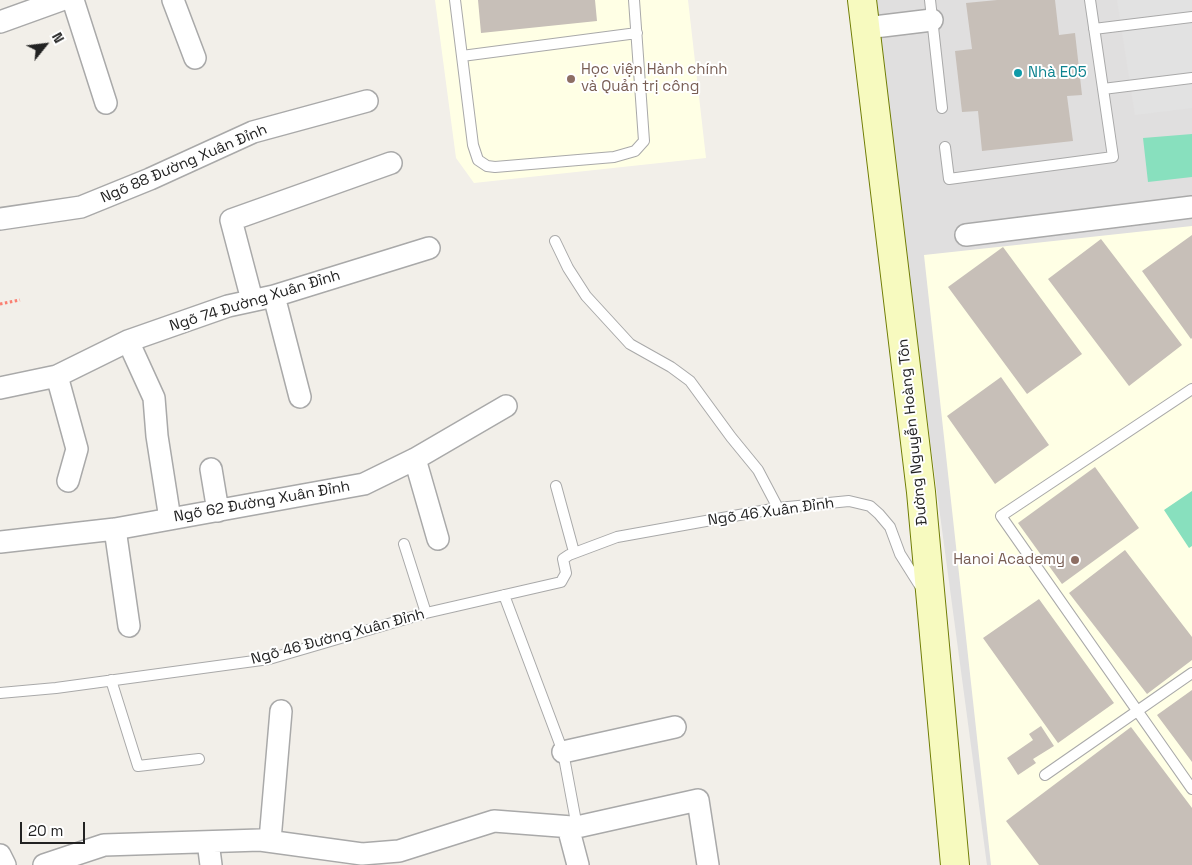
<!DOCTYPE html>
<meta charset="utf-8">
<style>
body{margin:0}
#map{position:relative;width:1192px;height:865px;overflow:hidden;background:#f2efe9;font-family:"Space Grotesk",sans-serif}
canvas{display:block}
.north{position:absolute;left:20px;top:20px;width:50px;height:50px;-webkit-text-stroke:4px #fff;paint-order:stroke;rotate:61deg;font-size:14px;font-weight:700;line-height:20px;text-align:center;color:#222}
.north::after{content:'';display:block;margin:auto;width:18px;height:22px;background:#222;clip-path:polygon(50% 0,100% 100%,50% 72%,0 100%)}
.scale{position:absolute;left:20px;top:822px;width:65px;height:22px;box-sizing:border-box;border:2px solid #222;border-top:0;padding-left:6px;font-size:15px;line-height:18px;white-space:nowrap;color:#222;-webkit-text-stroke:4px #fff;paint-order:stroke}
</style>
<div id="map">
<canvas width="1192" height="865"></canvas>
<div class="north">N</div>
<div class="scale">20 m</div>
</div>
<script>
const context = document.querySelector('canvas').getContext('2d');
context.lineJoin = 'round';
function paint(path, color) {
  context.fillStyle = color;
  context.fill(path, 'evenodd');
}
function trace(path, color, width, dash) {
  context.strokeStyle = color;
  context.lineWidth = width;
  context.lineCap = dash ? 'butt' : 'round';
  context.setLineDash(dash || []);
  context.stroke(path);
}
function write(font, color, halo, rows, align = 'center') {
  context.font = font + ' "Space Grotesk",sans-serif';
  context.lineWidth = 4;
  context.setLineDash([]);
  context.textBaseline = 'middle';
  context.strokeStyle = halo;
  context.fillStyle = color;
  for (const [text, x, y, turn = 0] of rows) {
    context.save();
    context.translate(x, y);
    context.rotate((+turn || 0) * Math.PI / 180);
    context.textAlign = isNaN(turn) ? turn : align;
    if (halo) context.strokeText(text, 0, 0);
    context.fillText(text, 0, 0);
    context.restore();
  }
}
const residential = new Path2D(`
 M871 0H1192V865H987Z`);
const education = new Path2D(`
 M435 0H688L706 158 474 183 456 158Z
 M1192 226V865H991L924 255Z`);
const pitch = new Path2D(`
 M1192 134V177L1148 182 1143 138Z
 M1192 491V546L1189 548 1164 510Z`);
const parking = new Path2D(`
 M1117 0H1192V108L1135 115Z`);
const building = new Path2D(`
 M478 0H595L597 21 481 33Z
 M997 0H1055L1059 35 1075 33 1082 95 1067 96 1073 141 982 151 978 111 962 112 955 51 972 49 966 3Z
 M1192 235V338L1191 339 1142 271Z
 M1101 239 1182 345 1129 386 1048 279Z
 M1003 247 1082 354 1027 394 948 287Z
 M1001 377 1049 445 995 484 947 416Z
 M1095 467 1139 528 1062 584 1018 523Z
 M1125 550 1192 637V660L1147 694 1069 593Z
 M1039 599 1114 703 1058 743 983 638Z
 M1192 690V762L1157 715Z
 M1041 726 1054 746 1033 759 1036 763 1018 775 1007 758 1033 740 1029 734Z
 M1131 727 1192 808V865H1039L1006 821Z`);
const path = new Path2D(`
 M0 304 20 300`);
const lane = new Path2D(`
 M455 0 473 145 478 160 487 166 495 167 614 157 635 151 644 141 634 0
 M930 0 942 108
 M1094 29 1192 17
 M462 56 637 33
 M1103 89 1192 78
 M945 147 949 179 1113 157 1090 0
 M555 241 568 268 586 296 630 344 671 367 690 381 731 437 758 470 778 508
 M1192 389 1001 516 1192 789
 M556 486 574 552
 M404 544 426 613
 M504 595 563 752 577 827H575
 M111 680 138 766 199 759
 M0 693 56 688 269 659 426 613 561 582 566 573 563 559 569 555 617 537 778 508 849 501 870 506 879 514 890 527 900 554 922 589
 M1045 775 1192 673`);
const street = new Path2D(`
 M73 0 106 103
 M173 0 195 58
 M0 22 61 0
 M866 28 932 20
 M0 219 81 207 150 179 253 132 367 101
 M966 235 1192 207
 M274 296 300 397
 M252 300 231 220 391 163
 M128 341 154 398 157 436 170 519
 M57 376 77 449 68 481
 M0 388 57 376 128 341 228 306 274 296 429 248
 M415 459 438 539
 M211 469 218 511
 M115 529 129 626
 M0 542 115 529 364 484 415 459 506 406
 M563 752 675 727
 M568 827 578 865
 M577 827 698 800 708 865
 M270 840 281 711
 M208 842 211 865
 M0 855 5 865
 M44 865 104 845 260 840 362 854 399 851 494 821 572 827`);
const secondary = new Path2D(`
 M862 0 921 492 955 865`);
const markers = [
 [1018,73,5,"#0f9aa8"],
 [571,79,5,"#8d6e63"],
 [1075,560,5,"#8d6e63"]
];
const educationNames = [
 ["Học viện Hành chính",581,70],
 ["và Quản trị công",581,87],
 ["Hanoi Academy",1065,560,"right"]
];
const cultureNames = [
 ["Nhà E05",1028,73]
];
const streetNames = [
 ["Ngõ 88 Đường Xuân Đỉnh",184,164,-23],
 ["Ngõ 74 Đường Xuân Đỉnh",255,301,-17],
 ["Đường Nguyễn Hoàng Tôn",913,432,-96],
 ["Ngõ 62 Đường Xuân Đỉnh",262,502,-10],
 ["Ngõ 46 Xuân Đỉnh",771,512,-8],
 ["Ngõ 46 Đường Xuân Đỉnh",338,637,-15]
];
paint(residential, '#e0dfdf');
paint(education, '#ffffe5');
paint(pitch, '#88e0be');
paint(parking, '#e2e2e2');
paint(building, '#c7bfb8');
trace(lane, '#a9a9a9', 12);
trace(street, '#a9a9a9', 24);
trace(secondary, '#707d05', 30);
trace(path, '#fa8072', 3, [2.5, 2.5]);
trace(lane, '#fff', 10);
trace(street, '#fff', 21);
trace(secondary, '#f7fabf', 28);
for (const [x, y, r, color] of markers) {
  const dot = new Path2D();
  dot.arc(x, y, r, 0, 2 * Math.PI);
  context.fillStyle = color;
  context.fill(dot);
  trace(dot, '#fff', 2);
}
write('15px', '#785e54', '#fff', educationNames, 'left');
write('15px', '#0d838f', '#fff', cultureNames, 'left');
write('15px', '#222', '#fff', streetNames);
</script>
